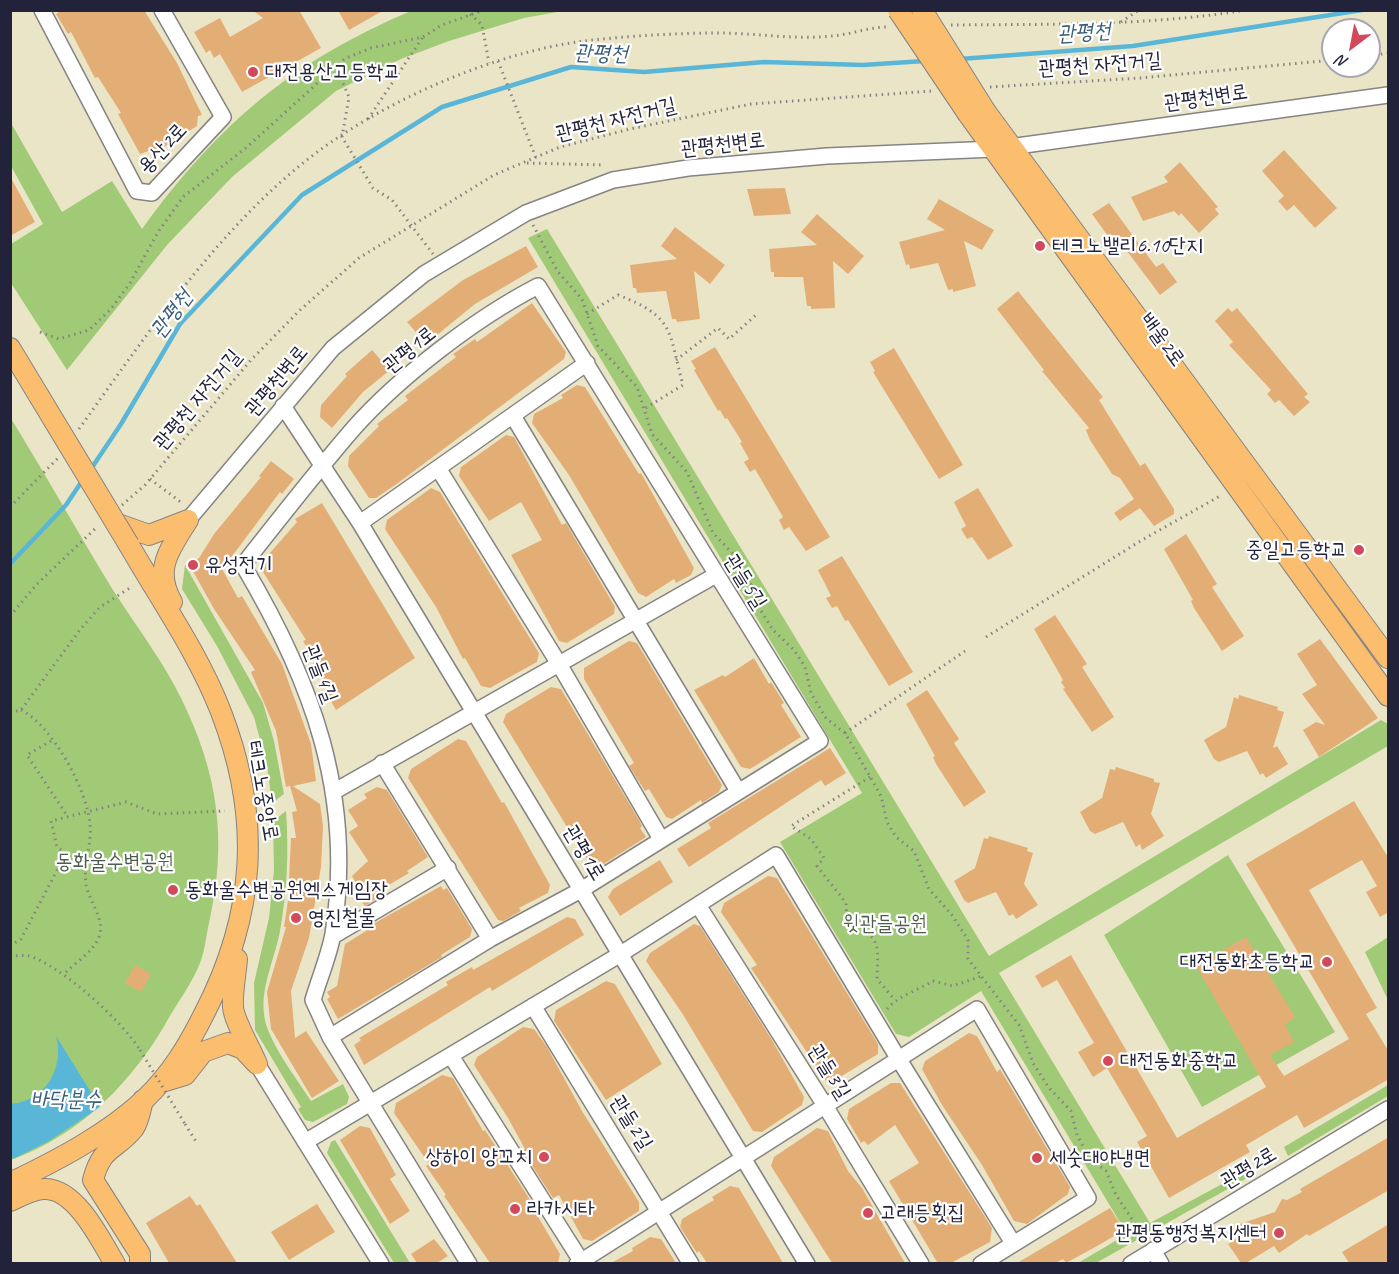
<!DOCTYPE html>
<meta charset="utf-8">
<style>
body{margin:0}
#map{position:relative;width:1399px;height:1274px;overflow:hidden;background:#ebe5c8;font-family:Caveat,sans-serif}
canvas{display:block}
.frame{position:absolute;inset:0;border:12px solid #22223b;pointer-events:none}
.north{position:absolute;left:1321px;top:18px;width:60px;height:60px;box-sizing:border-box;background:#fff;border:2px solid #a7a7b1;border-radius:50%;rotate:212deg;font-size:16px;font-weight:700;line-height:24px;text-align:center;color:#22223b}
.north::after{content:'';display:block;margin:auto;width:21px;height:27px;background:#d1495b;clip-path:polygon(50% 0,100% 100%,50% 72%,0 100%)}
</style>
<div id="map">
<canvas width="1399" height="1274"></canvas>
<div class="frame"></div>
<div class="north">N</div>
</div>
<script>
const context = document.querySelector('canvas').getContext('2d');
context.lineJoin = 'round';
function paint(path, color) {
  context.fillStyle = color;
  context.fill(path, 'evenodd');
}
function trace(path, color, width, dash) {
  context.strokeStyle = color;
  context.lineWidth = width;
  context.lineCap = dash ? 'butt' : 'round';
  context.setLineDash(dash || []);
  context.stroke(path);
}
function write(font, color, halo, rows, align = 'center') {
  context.font = font + ' Caveat,"Poor Story",sans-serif';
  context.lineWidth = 4.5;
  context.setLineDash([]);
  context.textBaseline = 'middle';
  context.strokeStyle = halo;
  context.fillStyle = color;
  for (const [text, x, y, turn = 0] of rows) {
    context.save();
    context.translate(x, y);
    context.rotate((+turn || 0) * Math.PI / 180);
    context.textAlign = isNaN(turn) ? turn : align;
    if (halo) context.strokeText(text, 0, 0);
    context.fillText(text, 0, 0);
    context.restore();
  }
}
const green = new Path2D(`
 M413 10 563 11 524 18 449 41 401 59 336 91 232 177 167 245 67 370 11 283V244L43 224 11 166V123L62 212 112 181 142 229C219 123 291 62 413 10Z
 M547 229 989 956 1381 720 1388 724V746L999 973 1150 1223 1246 1171 1249 1177 1096 1263H1078L1127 1234 981 991 909 1037 896 1034 780 842 862 793 528 238Z
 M10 417C43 470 73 524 105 577 129 617 159 654 180 696 218 772 228 840 209 923 206 936 205 951 200 963 193 981 181 998 171 1014 135 1080 82 1134 11 1160Z
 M185 565 263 703 274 741 284 794 272 803 267 766 254 717 217 646 182 589Z
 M286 811C289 851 287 891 280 931 274 964 255 996 268 1030 278 1055 297 1079 311 1101L343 1084 349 1097 347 1104 313 1122 305 1120 298 1109 301 1107 255 1030 254 983 269 918 274 870 273 821Z
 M1228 855 1335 1032 1202 1107 1104 935Z
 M1388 937V1000L1365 952Z
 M1388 1085V1096L1288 1156 1284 1147Z
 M335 1140 410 1263H394L327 1153 331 1142Z`);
const water = new Path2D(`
 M56 1036 100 1107 49 1141 13 1159 11 1155V1104C45 1101 65 1068 56 1036Z`);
const stream = new Path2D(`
 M960 59 1133 46 1362 10
 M91 469 121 424 180 324 302 195 442 107 571 67 644 72 764 62 863 65 924 61
 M10 564 66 505 82 481`);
const building = new Path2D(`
 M62 10H144L177 63 202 115 198 116 197 126 156 152 154 149 140 154 118 114 121 113 98 77 95 78 71 32 68 34 56 14Z
 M252 10H299L321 48 242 92 220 54 214 58 210 50 206 53 194 32 220 18 230 37 263 18Z
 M338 10H384L349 30Z
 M1284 150 1337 208 1315 228 1294 205 1287 211 1278 201 1284 196 1262 171Z
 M1180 162 1218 207 1215 209 1219 214 1199 233 1181 213 1179 216 1174 211 1143 221 1131 197 1168 182 1164 177Z
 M10 176 35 222 10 236Z
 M785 188 791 214 754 216 747 189Z
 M939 199 994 230 982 250 964 241 976 286 953 292V289L948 290 938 263 910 269 909 264 906 265 899 242 945 230 927 219Z
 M1109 203 1156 267 1163 263 1177 282 1160 295 1124 247 1118 250 1092 214Z
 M817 214 864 256 848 274 833 261 835 308 811 309V306H807L803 277H774V272H771L769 249 817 245 801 232Z
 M675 227 725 265 710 284 694 271 700 319 677 322 676 319H672L666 291 637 293 636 288H633L630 265 677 259 661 246Z
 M526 246 538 267 475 304 426 344 407 322 463 280Z
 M1018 291 1103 397 1099 400 1140 466 1145 463 1174 509V514L1154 526 1140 508 1120 521 1114 513 1134 499 1120 478 1112 474 1090 440 1086 430 1089 428 1042 371 1044 370 997 309Z
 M532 303 566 352 564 359 398 483 376 498H369L348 466 349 456 379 426 377 424 408 400 405 396 456 357 453 354 475 339 477 342Z
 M1228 308 1232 312 1237 308 1308 394 1304 397 1310 402 1294 416 1279 400 1275 403 1267 394 1271 390 1229 345 1233 342 1215 321Z
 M715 347 830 537 806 551 789 527 784 530 779 520 783 517 755 469 750 472 744 462 749 459 740 443 742 442 727 418 725 419 720 410 718 411 694 370 696 369 691 361Z
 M894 348 963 465 939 479 873 372 875 371 870 362Z
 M372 350 390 370 363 392 332 428 320 417 321 405 347 376 345 374Z
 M577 385 585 387 639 474 641 473 694 568 691 575 676 583 674 579 646 597 638 593 569 475 532 423 534 414 563 398 561 395Z
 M506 435 514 437 562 525 566 523 615 607 614 614 567 643 559 641 511 555 542 540 521 502 489 521 459 476 461 467Z
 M271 461 294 479 282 494 280 492 227 563 221 567 238 598 242 596 282 664 311 744 316 781 293 786 320 804 323 826 321 867 309 938 291 991 295 1038 306 1031 339 1081 312 1098 271 1029 267 992 286 927H284L288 900 291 838H296L292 812 297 811 290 786 286 787 276 731 251 672 255 670 214 609 189 564 199 558 214 534 261 477 259 476Z
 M431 488 440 492 539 653 537 662 490 688 481 686 465 658 463 659 436 607 385 529 387 520Z
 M978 488 1013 546 988 560 972 537 967 539 961 529 966 526 954 502Z
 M322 503 415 658 336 710 325 691 328 689 313 663 315 662 303 641 306 640 263 572 262 562 297 522 295 519Z
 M1186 534 1217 584 1212 587 1244 636 1222 651 1194 608 1191 601 1193 600 1164 549Z
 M842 556 913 672 889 686 848 620 845 621 837 606 832 608 826 598 831 596 818 570Z
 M1055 615 1087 664 1082 667 1114 717 1092 732 1063 689 1065 688 1061 682 1063 680 1034 629Z
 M1320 639 1378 718 1319 757 1303 730 1316 722 1325 725 1302 694 1317 685 1297 654Z
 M629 641 637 643 722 785 719 792 702 803 701 800 672 819 666 817 649 789 645 791 629 766 634 763 584 679V668Z
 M754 658 769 684 771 682 784 703 781 705 801 737 750 769 741 767 694 690 723 675 725 677Z
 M551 687 561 689 639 820 642 826 640 828 646 837 599 867 589 863 503 722 506 714Z
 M927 690 959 739 954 743 986 792 964 807 936 764 933 757 935 756 906 704Z
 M1239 695 1278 707 1277 710 1284 712 1273 748 1277 746 1288 764 1266 778 1263 773 1260 775 1247 751 1219 762 1214 759 1204 740 1226 727 1234 697 1238 699Z
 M458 739 466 741 502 803 504 802 550 885 548 893 519 908 521 911 503 921 498 920 408 778 411 769Z
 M830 748 846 773 825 786 821 780 689 867 677 849 711 828 708 823Z
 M1116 767 1154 779V782L1160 783 1151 814 1164 836 1142 850 1140 844 1136 847 1123 822 1095 834 1090 831 1080 812 1102 798 1110 769 1115 770Z
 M377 787 387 790 428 857 407 871 409 873 382 889 383 891 374 897 376 899 365 906 361 901 358 902 350 888 353 886 350 882 354 880 352 876 368 861 349 832 358 826 348 810 367 798 364 794Z
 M1354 801 1389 859V912L1380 917 1366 892 1377 886 1362 860 1309 890 1377 1008 1366 1014 1389 1052V1079L1304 1128 1297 1115 1246 1145 1250 1152 1169 1198 1137 1142 1147 1136 1107 1068 1093 1077 1078 1052 1094 1043 1057 980 1042 988 1035 976 1071 955 1177 1138 1266 1087 1196 966 1246 937 1295 1017 1285 1025 1294 1042 1270 1055 1284 1076 1349 1039 1246 864Z
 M989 836 1028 848 1027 851 1033 853 1024 884 1038 905 1016 919 1013 914 1009 916 996 892 968 903 964 900 954 881 975 868 984 838 988 839Z
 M660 860 673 882 620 916 608 897 613 889Z
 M768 876 777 878 878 1044V1054L832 1082 826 1081 751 968 757 965 721 912 724 903Z
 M441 886 443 890 447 888 472 929 470 937 441 955 442 957 338 1019 327 999 330 997 327 992 337 986 345 944 366 931 364 929Z
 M567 917 575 919 584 935 492 991 490 987 364 1065 354 1045 361 1040 359 1038 448 985 446 982 472 967 473 970Z
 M694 924 700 926 772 1040 804 1097 802 1105 762 1132 753 1131 682 1013 646 961 650 953Z
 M135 965 151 974 141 992 125 983Z
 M606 981 615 984 662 1064 606 1100 554 1021 556 1010Z
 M523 1027 534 1029 547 1047 582 1111 639 1202V1211L592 1241 583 1239 559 1195 553 1198 522 1150 525 1149 508 1118 474 1065 477 1057Z
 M969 1033 977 1036 997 1072 1000 1069 1070 1187 1068 1194 1027 1224 1014 1221 982 1165 942 1105 922 1069 925 1061Z
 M442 1075 453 1078 483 1131 485 1130 536 1209 534 1210 560 1254 558 1263H490L444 1196 446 1195 426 1166 429 1164 394 1113 396 1103Z
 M891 1083H900L992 1228 990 1242 951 1263 937 1262 889 1181 919 1163 895 1125 868 1145 864 1141 861 1143 847 1119 849 1109Z
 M360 1126 370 1128 396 1175 390 1179 410 1211 390 1224 340 1140Z
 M817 1128 828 1131 848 1171 862 1188 905 1263H832L771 1166 774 1157Z
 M1389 1137V1190L1309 1236 1307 1234 1279 1253 1274 1246 1246 1263H1241L1228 1244 1236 1239 1234 1226 1275 1212 1282 1199 1287 1200 1302 1192 1300 1189Z
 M730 1186 739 1188 783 1263H707L699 1251 697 1253 680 1227 682 1219 714 1200 712 1197Z
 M190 1196 197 1206 200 1204 237 1263H169L146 1223Z
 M317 1204 335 1232 289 1260 271 1232Z
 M1110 1208 1124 1230 1099 1245 1066 1263 1063 1259 1055 1263H1017Z
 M1389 1224V1263H1349L1342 1252Z
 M650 1237 661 1239 676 1263H611L633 1251 632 1248Z
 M434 1239 448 1256 437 1263H417L411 1254Z`);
const path = new Path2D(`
 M466 10 482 25 489 63
 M1121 22 1139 10
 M951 25C1050 24 1149 26 1246 10
 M1369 56 1388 53
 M498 61 536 158
 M336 67 349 97 342 137 373 188 392 200 433 254
 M990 87 1140 78 1333 60
 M368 119 423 37
 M527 163 604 165
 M533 225 558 272 582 299 598 346 637 387 652 434 687 472 713 533 735 556 750 583 758 606 773 630 794 650 805 667 811 693 826 718 845 733 881 796 887 822 896 837 914 851 929 889 952 915 968 940V959L1019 1025 1033 1063 1049 1088 1071 1111 1077 1135 1090 1159 1106 1171 1116 1195 1145 1239
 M587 314 618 295C675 317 668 330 683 385L644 409
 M40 332 59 339 89 330 111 309 130 283 158 232 183 197 247 147 344 59 371 48 423 37 442 25 484 10
 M676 360 718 328 729 339 756 315
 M79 429C144 338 216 233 303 163 376 104 491 53 584 41 628 36 676 33 719 33 756 33 794 40 831 36 850 35 868 27 888 27
 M150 479 182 503
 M122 505 145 485 251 360 300 310 359 258 494 175 560 147 630 129 751 104 932 91
 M10 507 58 458
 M10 616 37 584 97 527
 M986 637 1142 540 1220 496
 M21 710C52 725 88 791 90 825 92 846 83 861 86 884 88 900 106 920 99 937 94 951 75 963 65 973
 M10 712 21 710 79 631 100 607 133 586
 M845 733 965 651
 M51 741 27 755 68 817
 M870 777 791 826 811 839 824 858 817 866 846 903 847 924C882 934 878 947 877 979L895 1000
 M10 946 21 939 64 857 63 851 57 847 51 821 126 802 157 814 225 811
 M10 956C16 956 24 955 29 956 62 966 122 1021 140 1050
 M887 1009C898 996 918 990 933 981L953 986 982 976
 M185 1124 197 1143`);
const minor = new Path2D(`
 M42 10 137 191 152 193 223 117 162 10
 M283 406 360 523 807 1264
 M513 416 738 791
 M438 468 559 664 661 839
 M188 520 333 348 424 274 526 213 613 180 688 168 827 156 995 149 1388 95
 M360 523 587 363
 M382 763 490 939
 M335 791 716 575
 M698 905 824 1104 921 1264
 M333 936 448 868
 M533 1006 691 1264
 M330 1037 490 939 581 890 820 741 538 286C476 318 399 377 353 429 315 473 279 519 243 565 312 681 355 796 333 934 329 956 319 979 313 1000L330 1037 469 1264
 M451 1056 583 1264
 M257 1064 381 1264
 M305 1142 619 955 776 855 898 1058 1013 1243
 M1153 1250 1161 1264
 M577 1264 977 1009 1088 1198 981 1264
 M1131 1264 1388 1109`);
const major = new Path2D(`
 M986 112 1388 658
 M968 114 1388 696
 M10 348 39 396
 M118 524 149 535 188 520
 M172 602C153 569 170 549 188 520
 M237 959C236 974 232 992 233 1007 234 1021 251 1049 257 1064
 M162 1082 185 1075 203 1052 228 1043 243 1049 255 1062
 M10 1183C56 1161 108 1134 145 1099 171 1074 188 1046 204 1014 256 914 262 818 221 712 198 653 160 599 129 545
 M10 1201C21 1196 35 1188 46 1189 77 1190 101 1241 115 1264
 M140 1264V1254L93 1180C102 1145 116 1151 134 1128 139 1121 141 1108 143 1100`);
const pathBridge = new Path2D(`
 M140 1050 185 1124`);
const majorBridge = new Path2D(`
 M898 10 968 114
 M922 10 986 112
 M39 396 129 545`);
const markers = [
 [253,72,6,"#d1495b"],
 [1040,246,6,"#d1495b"],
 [1359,550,6,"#d1495b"],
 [193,565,6,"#d1495b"],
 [173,890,6,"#d1495b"],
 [296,918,6,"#d1495b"],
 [1327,962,6,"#d1495b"],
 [1108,1061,6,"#d1495b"],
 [544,1157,6,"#d1495b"],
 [1037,1158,6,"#d1495b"],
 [515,1209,6,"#d1495b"],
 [868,1213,6,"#d1495b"],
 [1279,1233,6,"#d1495b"]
];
const streetNames = [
 ["관평천 자전거길",1100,65,-4],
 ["관평천변로",1206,98,-8],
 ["관평천 자전거길",616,120,-14],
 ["관평천변로",723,145,-6],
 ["용산2로",163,149,-47],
 ["배울2로",1162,340,54],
 ["관평1로",410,350,-39],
 ["관평천변로",277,381,-50],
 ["관평천 자전거길",198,400,-50],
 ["관들5길",745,582,58],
 ["관들4길",320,674,69],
 ["테크노중앙로",262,791,80],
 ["관평1로",584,853,59],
 ["관들3길",829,1072,58],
 ["관들2길",631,1123,58],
 ["관평2로",1249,1168,-31]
];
const poiNames = [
 ["대전용산고등학교",265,72],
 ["테크노밸리6.10단지",1052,246],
 ["중일고등학교",1347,550,"right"],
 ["유성전기",205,565],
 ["동화울수변공원엑스게임장",185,890],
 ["영진철물",308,918],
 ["대전동화초등학교",1315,962,"right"],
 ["대전동화중학교",1120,1061],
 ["상하이 양꼬치",532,1157,"right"],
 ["세숫대야냉면",1049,1158],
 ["라카시타",527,1209],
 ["고래등횟집",880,1213],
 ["관평동행정복지센터",1267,1233,"right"]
];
const parkNames = [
 ["동화울수변공원",115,862],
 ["윗관들공원",885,924]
];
const waterNames = [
 ["관평천",1084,33,-4],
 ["관평천",601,54,2],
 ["관평천",172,314,-53],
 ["바닥분수",66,1100]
];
paint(green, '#a0ca76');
paint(water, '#59b6d7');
trace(stream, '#59b6d7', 4.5);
paint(building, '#e3ae76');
trace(minor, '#868482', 18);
trace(major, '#868482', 22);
trace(path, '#868482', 3, [1.5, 4.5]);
trace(minor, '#fff', 15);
trace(major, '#fbbe6e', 20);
trace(majorBridge, '#868482', 22, []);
trace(pathBridge, '#868482', 3, [1.5, 4.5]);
trace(majorBridge, '#fbbe6e', 20);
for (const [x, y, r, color] of markers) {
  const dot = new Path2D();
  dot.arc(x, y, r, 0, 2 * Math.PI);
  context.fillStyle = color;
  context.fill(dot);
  trace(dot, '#fff', 2);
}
write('21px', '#22223b', '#fff', streetNames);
write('21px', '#22223b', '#fff', poiNames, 'left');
write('21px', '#4e5d50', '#fff', parkNames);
write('italic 22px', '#385d79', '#fff', waterNames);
</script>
